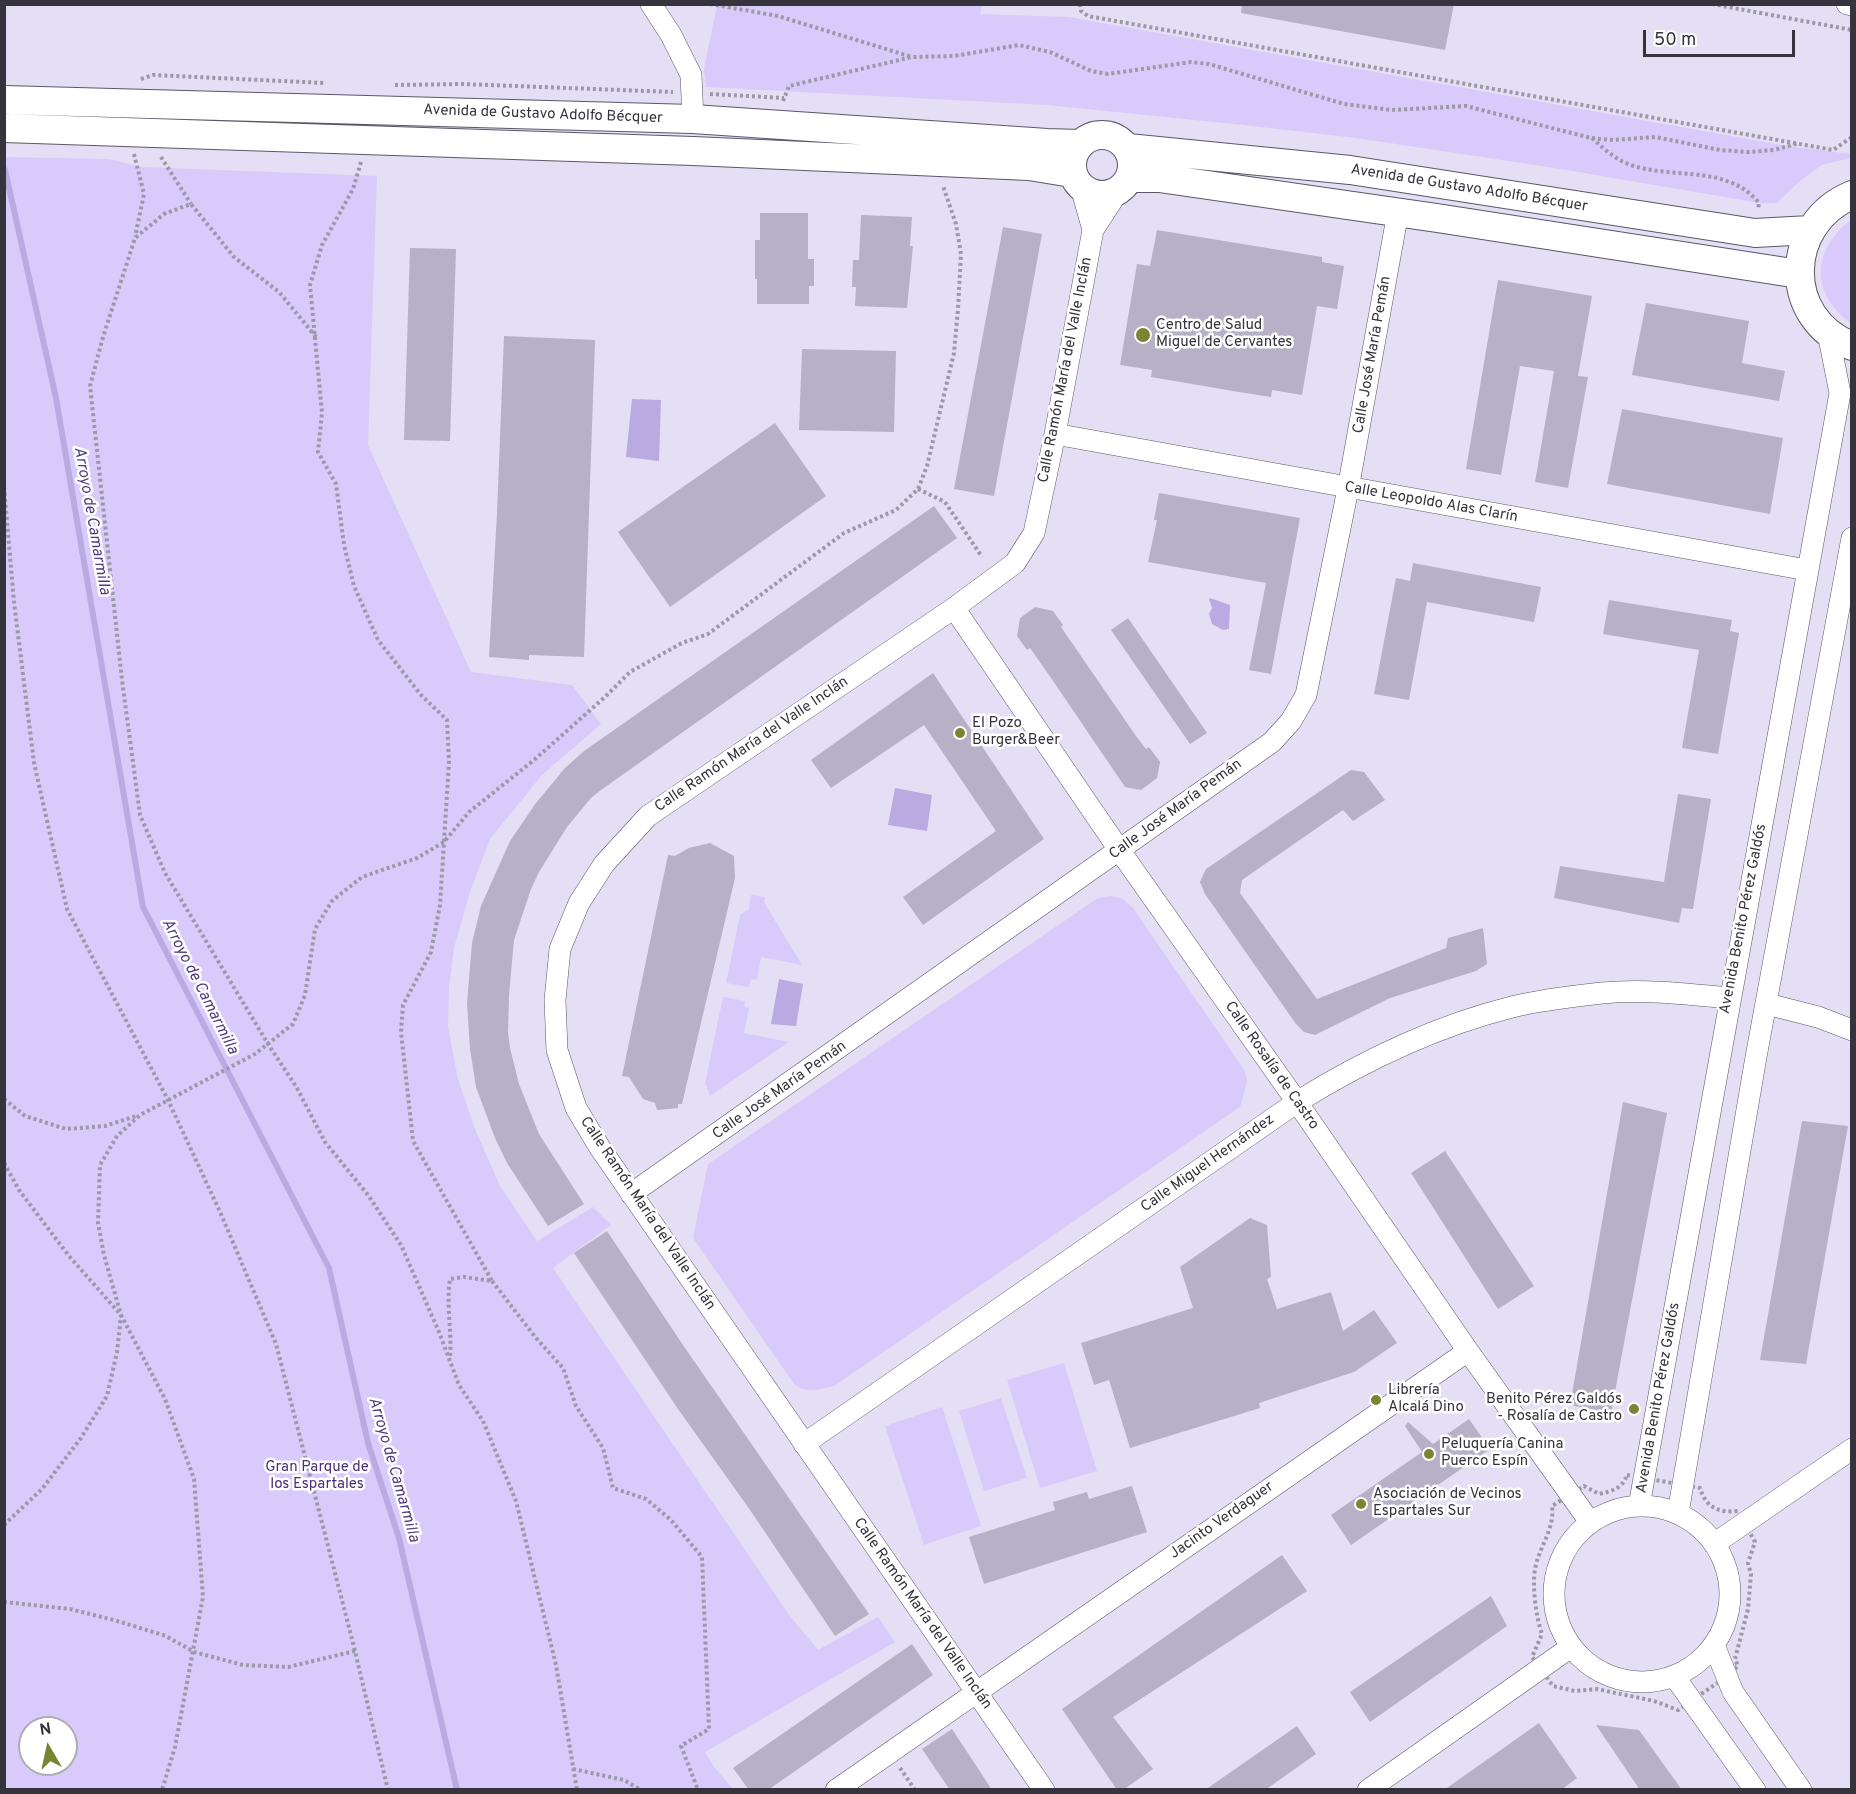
<!DOCTYPE html>
<meta charset="utf-8">
<style>
body{margin:0}
#map{position:relative;width:1856px;height:1794px;overflow:hidden;background:#e4dff4;font-family:Overpass,sans-serif}
canvas{display:block}
.frame{position:absolute;inset:0;border:6px solid #35333b;pointer-events:none}
.north{position:absolute;left:18px;top:1716px;width:60px;height:60px;box-sizing:border-box;background:#fff;border:2px solid #aeadb1;border-radius:50%;rotate:351deg;font-size:16px;font-weight:700;line-height:24px;text-align:center;color:#35333b}
.north::after{content:'';display:block;margin:auto;width:21px;height:27px;background:#788532;clip-path:polygon(50% 0,100% 100%,50% 72%,0 100%)}
.scale{position:absolute;left:1643px;top:30px;width:152px;height:27px;box-sizing:border-box;border:3px solid #35333b;border-top:0;padding-left:8px;font-size:18px;line-height:21px;white-space:nowrap;color:#35333b;-webkit-text-stroke:4px #fff;paint-order:stroke}
</style>
<div id="map">
<canvas width="1856" height="1794"></canvas>
<div class="frame"></div>
<div class="north">N</div>
<div class="scale">50 m</div>
</div>
<script>
const context = document.querySelector('canvas').getContext('2d');
context.lineJoin = 'round';
function paint(path, color) {
  context.fillStyle = color;
  context.fill(path, 'evenodd');
}
function trace(path, color, width, dash) {
  context.strokeStyle = color;
  context.lineWidth = width;
  context.lineCap = dash ? 'butt' : 'round';
  context.setLineDash(dash || []);
  context.stroke(path);
}
function write(font, color, halo, rows, align = 'center') {
  context.font = font + ' Overpass,sans-serif';
  context.lineWidth = 5;
  context.setLineDash([]);
  context.textBaseline = 'middle';
  context.strokeStyle = halo;
  context.fillStyle = color;
  for (const [text, x, y, turn = 0] of rows) {
    context.save();
    context.translate(x, y);
    context.rotate((+turn || 0) * Math.PI / 180);
    context.textAlign = isNaN(turn) ? turn : align;
    if (halo) context.strokeText(text, 0, 0);
    context.fillText(text, 0, 0);
    context.restore();
  }
}
const green = new Path2D(`
 M717 5H982L980 14 1069 17 1787 146 1851 154V158L1822 165 1801 180 1777 203H1759L1561 169 1356 138 1243 125 1047 105 706 87 704 69Z
 M5 157 109 159 142 167 377 176 368 445 471 672 572 685 601 724 542 775 490 839 470 892 454 948 449 987 448 1027 458 1079 475 1129 500 1186 537 1241 593 1207 611 1225 553 1268 790 1616 818 1650 878 1617 895 1642 705 1752 714 1767 733 1789H5ZM30 1728H66V1764H30Z
 M1851 220V323C1810 294 1812 249 1851 220Z
 M751 895 765 897 764 902 802 965 761 957 757 980 751 979 749 987 726 983 740 915 749 909Z
 M1111 896 1123 899 1133 908 1245 1071 1247 1082 1240 1107 834 1386C818 1390 807 1394 794 1384L693 1238 708 1164 1098 898Z
 M723 997 745 1001 744 1007 749 1008 744 1033 789 1042 710 1096 705 1083Z
 M1064 1363 1097 1471 1040 1488 1007 1380Z
 M1001 1398 1027 1478 984 1491 959 1411Z
 M942 1407 981 1526 924 1545 885 1426Z`);
const water = new Path2D(`
 M632 399 661 400 659 461 626 457Z
 M1210 598 1230 605 1229 629 1223 630 1212 624 1209 614 1212 608 1209 599Z
 M895 788 932 795 927 831 888 825Z
 M779 979 803 984 796 1026 771 1024Z`);
const stream = new Path2D(`
 M5 170 56 398 143 907 329 1268 368 1443 399 1538 457 1790`);
const building = new Path2D(`
 M1242 4H1454L1445 50 1241 13Z
 M760 213H808V259H814V286H809V304H757V279H755V240H760Z
 M861 215 912 217 910 246H913L907 308 855 306 856 287H852L853 260H859Z
 M1003 227 1042 234 994 496 954 489Z
 M1157 230 1322 257V262L1344 266 1337 309 1317 306 1302 395 1272 390 1271 397 1239 392 1151 377 1152 370 1120 365 1137 264 1150 266Z
 M410 248 456 249 450 441 404 440Z
 M1498 280 1592 296 1578 376 1588 377 1568 488 1535 482 1554 371 1520 366 1501 475 1466 469Z
 M1646 303 1749 321 1742 363 1785 371 1779 401 1632 375Z
 M504 336 595 340 584 657 529 655V660L489 657 497 513Z
 M802 349 896 351 894 432 799 430Z
 M1622 409 1783 438 1770 514 1607 484Z
 M775 423 826 496 670 607 618 532Z
 M1159 493 1300 518 1271 674 1249 670 1266 583 1148 562 1157 520H1154Z
 M934 506 957 538 601 790 591 798 567 827 539 872 531 889 514 940 509 995 508 1032 510 1048 519 1084 539 1134 584 1204 548 1226 507 1163 495 1138 476 1087 470 1049 467 1003 472 943 481 906 510 841 536 803 565 768 584 751Z
 M1413 563 1541 587 1534 622 1427 602 1409 700 1374 694 1396 578 1410 581Z
 M1609 600 1732 620 1730 631 1739 633 1718 754 1682 748 1699 650 1603 634Z
 M1035 607 1053 611 1063 625 1061 627 1136 736 1146 749 1149 747 1160 762 1157 778 1141 790 1125 787 1049 675 1030 648 1027 650 1017 636 1020 618Z
 M1128 618 1207 733 1190 744 1111 630Z
 M933 673 1044 839 923 925 903 897 996 831 924 725 831 788 811 760Z
 M1351 770 1364 772 1385 800 1353 821 1343 810 1242 880 1240 893 1317 999 1446 948 1448 938 1483 928 1487 964 1476 971 1390 998 1315 1035 1304 1032 1296 1024 1205 894 1200 882 1206 869Z
 M1678 794 1711 799 1693 909 1682 908 1679 923 1554 898 1560 866 1664 882Z
 M710 843 734 856 735 878 682 1104H678V1108L657 1110 655 1103 643 1099 629 1077 622 1076 668 855 675 856 689 848Z
 M1623 1102 1667 1113 1611 1413 1570 1405Z
 M1802 1121 1848 1126 1806 1364 1760 1360Z
 M1445 1151 1534 1286 1498 1309 1411 1173Z
 M1250 1218 1267 1225 1271 1277 1267 1279 1277 1309 1331 1292 1343 1331 1374 1310 1397 1343 1354 1372 1259 1403 1260 1408 1130 1448 1109 1380 1094 1385 1081 1343 1193 1308 1180 1267Z
 M607 1231 683 1345 869 1614 835 1636 748 1507 678 1409 574 1253Z
 M1469 1419 1490 1449 1351 1545 1331 1515 1422 1452 1405 1426 1408 1422 1433 1444Z
 M1132 1486 1147 1532 984 1584 969 1537 1055 1510 1053 1502 1087 1492 1089 1499Z
 M1282 1555 1307 1591 1113 1717 1153 1769 1123 1790H1117L1062 1709Z
 M1491 1596 1507 1626 1370 1722 1350 1692Z
 M912 1644 933 1675 768 1790H749L733 1768Z
 M1539 1723 1577 1778 1561 1790H1444Z
 M1596 1725 1639 1730 1682 1790H1640Z
 M1297 1726 1316 1754 1265 1790H1205Z
 M952 1729 981 1773 992 1790H950L935 1768 922 1749Z`);
const path = new Path2D(`
 M710 4 778 16 912 57
 M1080 4 1081 11 1088 16 1833 150 1852 137
 M1712 4 1852 30
 M141 79 153 75 325 83
 M395 85 463 84 673 92
 M710 94 784 98
 M783 101 789 86 912 57 954 56 1019 45 1050 52 1091 71 1108 74 1191 62 1209 64 1344 104 1392 110 1466 106 1591 138 1613 140 1655 137 1720 150 1748 152 1774 150 1799 143
 M1592 138C1605 150 1617 161 1634 166 1676 179 1728 165 1759 203L1758 210
 M134 154 144 194 135 237
 M161 157 191 204
 M361 162 353 189 322 245 310 285 322 413 318 452 336 484 344 545 354 586 378 640 421 695 447 720 449 762 440 905 431 952 403 1005 401 1032 413 1141 492 1281 464 1277 450 1279C446 1305 452 1331 450 1357
 M316 337 279 292 234 257 191 204 164 214 135 238 103 337 90 386 122 680 140 815 165 873 268 1044 297 1088 325 1142 368 1195 401 1245 439 1332 459 1385 483 1421 516 1501 556 1665 577 1790
 M4 487 14 602 34 763 67 909 168 1100 221 1214 276 1344 353 1643 388 1790
 M918 489 945 502 982 557
 M4 1099 25 1116 66 1129 105 1126 136 1116
 M4 1163 19 1190 69 1256 121 1315 165 1399 194 1479 203 1597 175 1747 162 1790
 M492 1281 536 1338 563 1368 576 1406 603 1448 613 1488 646 1499 671 1520 702 1557 709 1729 681 1746 698 1790
 M1627 1475 1700 1488C1706 1508 1719 1513 1738 1511L1755 1542 1748 1563 1751 1574 1748 1609 1735 1659 1738 1666 1726 1677 1678 1710 1654 1701 1597 1689 1575 1691 1553 1686 1532 1657 1542 1634C1536 1617 1532 1587 1535 1569 1539 1547 1555 1529 1552 1506L1584 1486 1599 1494C1612 1491 1622 1489 1627 1475Z
 M4 1525 42 1489 81 1438 107 1396 117 1352 121 1315 104 1255 98 1223 100 1165 117 1136 140 1115 255 1054 293 1024 305 995 315 929 332 901 362 877 417 858 444 842 469 812 534 760 605 697 630 672 682 643 708 634 844 533 896 510 918 489 927 466 954 353 958 309 961 254 956 224 943 186
 M4 1602 70 1609 114 1620 166 1636 194 1652 243 1665 288 1667 355 1651
 M900 1768 915 1790
 M573 1769 624 1780 641 1790`);
const street = new Path2D(`
 M651 4 671 35 691 75 693 119
 M1847 4 1852 5
 M1081 187 1093 230
 M1055 434 1807 570
 M954 608 1120 851 1297 1102 1468 1351 1590 1522
 M1767 1004 1818 1017 1852 1030
 M631 1194 1272 742 1291 721 1306 695 1348 489 1398 212
 M804 1444 1297 1102C1363 1061 1436 1026 1512 1007 1539 1000 1575 996 1602 993 1643 989 1688 994 1729 998
 M1639 1506 1840 393 1828 333
 M1554 1594a88 88 0 1 1 176 0a88 88 0 1 1-176 0Z
 M1678 1513 1756 1057 1852 538
 M1714 1544 1852 1449
 M1714 1645 1733 1692 1801 1790
 M1674 1676 1755 1790
 M836 1790 1468 1351
 M1044 1790 600 1148 576 1108 557 1050 555 1000 560 949 579 903 604 864 648 816 954 608 1015 563 1034 533 1055 434 1093 230 1119 190
 M1368 1790 1571 1647`);
const secondary = new Path2D(`
 M4 100 693 119 1047 143 1080 144
 M4 128 693 151 1029 166 1072 173
 M1072 165a30 30 0 1 1 60 0a30 30 0 1 1-60 0Z
 M1128 148 1350 170 1755 233 1810 230
 M1130 178H1159L1437 218 1799 274
 M1852 195C1784 223 1781 319 1852 346`);
const markers = [
 [1143,335,8,"#788532"],
 [960,733,6,"#788532"],
 [1376,1400,6,"#788532"],
 [1634,1409,6,"#788532"],
 [1429,1454,6,"#788532"],
 [1361,1504,6,"#788532"]
];
const streetNames = [
 ["Avenida de Gustavo Adolfo Bécquer",543,115,2],
 ["Avenida de Gustavo Adolfo Bécquer",1469,189,9],
 ["Calle José María Pemán",1373,355,-80],
 ["Calle Ramón María del Valle Inclán",1066,370,-79],
 ["Calle Leopoldo Alas Clarín",1431,503,10],
 ["Calle Ramón María del Valle Inclán",752,745,-34],
 ["Calle José María Pemán",1176,810,-36],
 ["Avenida Benito Pérez Galdós",1744,919,-79],
 ["Calle Rosalía de Castro",1271,1066,55],
 ["Calle José María Pemán",780,1091,-35],
 ["Calle Miguel Hernández",1208,1164,-35],
 ["Calle Ramón María del Valle Inclán",647,1214,56],
 ["Avenida Benito Pérez Galdós",1659,1398,-80],
 ["Jacinto Verdaguer",1222,1521,-35],
 ["Calle Ramón María del Valle Inclán",922,1614,55]
];
const poiNames = [
 ["Centro de Salud",1156,326],
 ["Miguel de Cervantes",1156,343],
 ["El Pozo",972,724],
 ["Burger&Beer",972,741],
 ["Librería",1388,1391],
 ["Alcalá Dino",1388,1408],
 ["Benito Pérez Galdós",1622,1400,"right"],
 ["- Rosalía de Castro",1622,1417,"right"],
 ["Peluquería Canina",1441,1445],
 ["Puerco Espín",1441,1462],
 ["Asociación de Vecinos",1373,1495],
 ["Espartales Sur",1373,1512]
];
const parkNames = [
 ["Gran Parque de",317,1468],
 ["los Espartales",317,1485]
];
const waterNames = [
 ["Arroyo de Camarmilla",91,521,80],
 ["Arroyo de Camarmilla",199,987,63],
 ["Arroyo de Camarmilla",393,1470,74]
];
paint(green, '#d8cbfb');
paint(water, '#baaae2');
trace(stream, '#baaae2', 6);
paint(building, '#b6b1c6');
trace(street, '#5b5769', 22);
trace(secondary, '#5b5769', 30);
trace(path, '#9b98a7', 4, [3, 3]);
trace(street, '#fff', 21);
trace(secondary, '#fff', 28);
for (const [x, y, r, color] of markers) {
  const dot = new Path2D();
  dot.arc(x, y, r, 0, 2 * Math.PI);
  context.fillStyle = color;
  context.fill(dot);
  trace(dot, '#fff', 2);
}
write('15px', '#35333b', '#fff', streetNames);
write('15px', '#35333b', '#fff', poiNames, 'left');
write('15px', '#493174', '#fff', parkNames);
write('italic 16px', '#523b7e', '#fff', waterNames);
</script>
